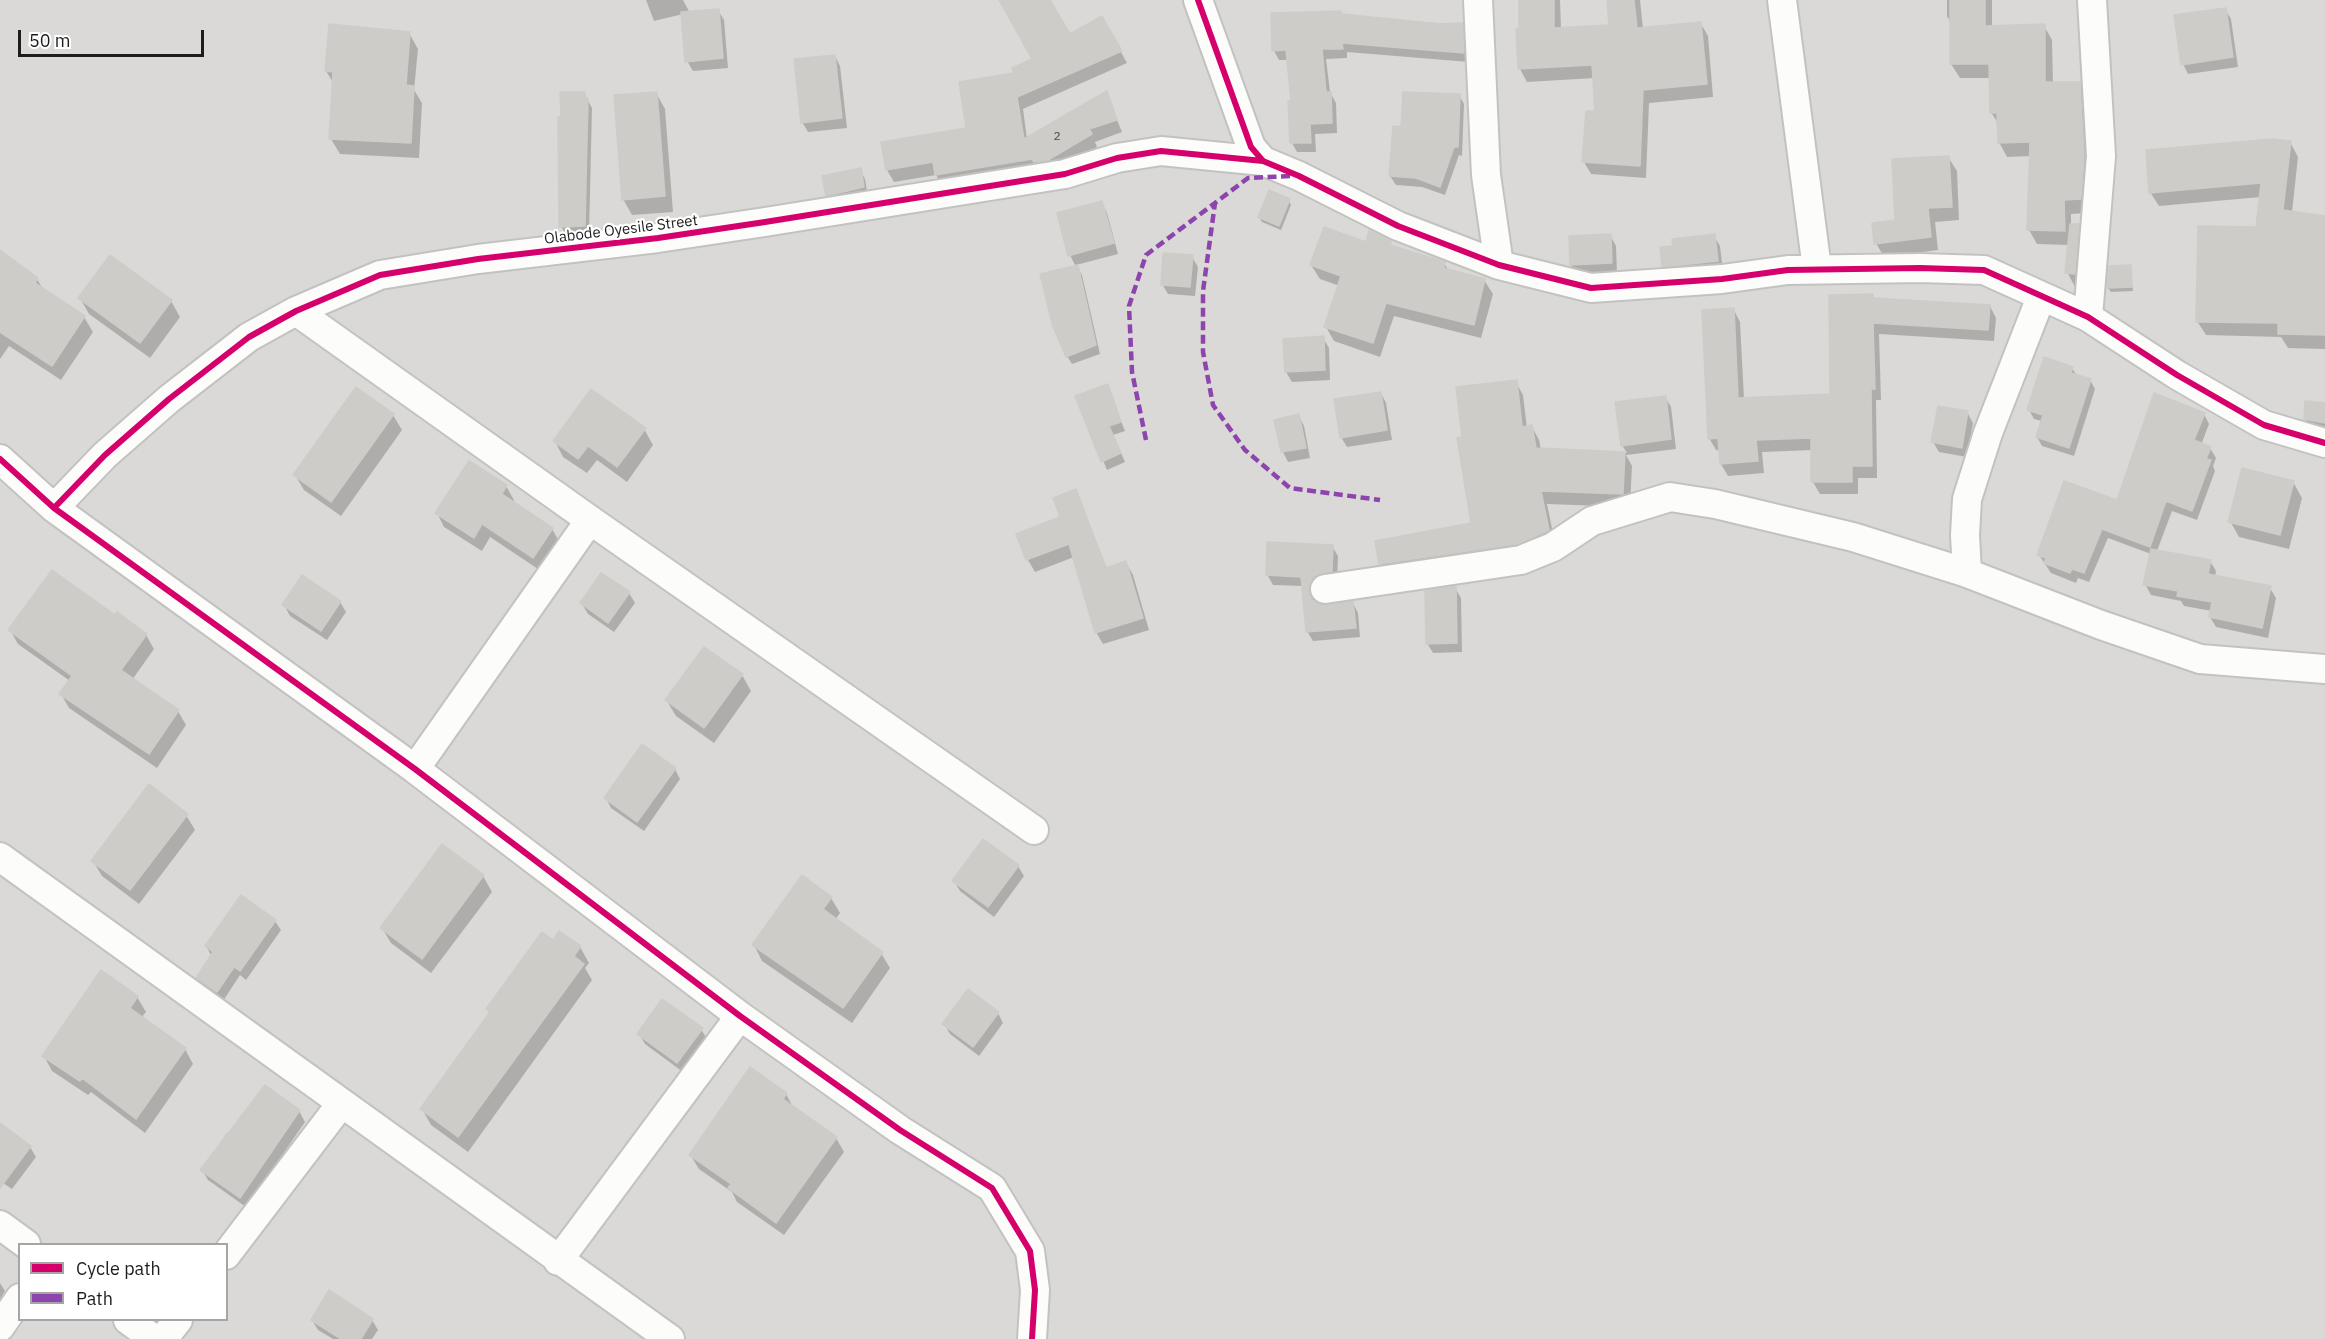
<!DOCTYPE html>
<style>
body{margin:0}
#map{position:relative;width:2325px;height:1339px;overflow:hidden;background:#ebeae5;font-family:"IBM Plex Sans",sans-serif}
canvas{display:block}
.legend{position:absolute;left:18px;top:1243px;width:210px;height:78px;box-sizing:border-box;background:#fff;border:2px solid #a5a5a5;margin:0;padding:8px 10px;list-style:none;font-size:18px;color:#1d1d1d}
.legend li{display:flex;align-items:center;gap:12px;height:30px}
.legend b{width:30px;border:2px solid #a5a5a5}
.scale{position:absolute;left:18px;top:30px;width:186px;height:27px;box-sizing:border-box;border:3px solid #1d1d1d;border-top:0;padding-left:8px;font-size:18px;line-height:21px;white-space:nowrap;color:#1d1d1d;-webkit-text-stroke:4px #fff;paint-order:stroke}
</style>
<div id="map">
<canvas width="2325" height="1339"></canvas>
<ul class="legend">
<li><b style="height:8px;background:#d6006c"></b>Cycle path</li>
<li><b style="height:8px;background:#8e44ad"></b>Path</li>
</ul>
<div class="scale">50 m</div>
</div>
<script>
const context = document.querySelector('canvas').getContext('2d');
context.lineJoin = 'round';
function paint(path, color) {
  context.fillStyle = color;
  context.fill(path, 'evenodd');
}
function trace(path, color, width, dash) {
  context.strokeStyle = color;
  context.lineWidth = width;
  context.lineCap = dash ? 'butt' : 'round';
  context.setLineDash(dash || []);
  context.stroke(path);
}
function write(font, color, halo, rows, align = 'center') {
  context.font = font + ' "IBM Plex Sans",sans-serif';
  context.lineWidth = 4.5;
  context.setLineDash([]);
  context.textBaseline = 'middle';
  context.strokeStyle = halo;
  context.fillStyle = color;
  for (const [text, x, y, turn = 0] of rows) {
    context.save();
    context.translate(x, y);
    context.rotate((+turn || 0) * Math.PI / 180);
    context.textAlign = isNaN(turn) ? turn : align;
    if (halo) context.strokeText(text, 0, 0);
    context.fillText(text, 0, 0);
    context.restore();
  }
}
const residential = new Path2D(`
 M0 0H2325V1339H0ZM20 1244H226V1320H20Z`);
const shadow = new Path2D(`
 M646 0H683L690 13 718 10 724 20 728 68 693 71 687 61 683 14 654 21Z
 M1001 0H1049L1070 36 1102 18 1127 63 1023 109 1027 139 1106 93 1122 132 1095 142 1097 147 1055 172 943 187 936 175 894 182 887 170 968 129 1016 75 1034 59Z
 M1520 0H1560L1561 29 1611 26 1608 0H1640L1643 29 1701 24 1708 36 1713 97 1649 103 1646 178 1591 174 1584 162 1597 113 1595 78 1527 82 1520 69Z
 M1947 0H1992V27L2044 26 2052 40 2053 84H2079L2088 98V213L2071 214V226H2078L2086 240 2083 288 2075 287 2067 272 2069 245 2037 244 2029 230 2031 156 2007 157 1999 142V125L1991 112V78H1960L1951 64V23L1947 16Z
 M2225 9 2231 19 2238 67 2188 74 2183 64Z
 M1343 16 1462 25 1467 35 1469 62 1347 52V58L1326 59 1330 92 1336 103 1337 133 1315 134 1316 152H1297L1292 143 1293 102 1289 60H1279L1274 51Z
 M409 33 418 49 414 90 422 103 419 158 340 154 331 139 334 84 326 71Z
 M835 56 840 66 847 128 808 132 802 122Z
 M584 93 592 108 589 234 566 235 561 226 562 118Z
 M656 93 665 109 673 212 632 215 623 199Z
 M1459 95 1464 104 1462 156 1459 155 1445 195 1422 187 1396 185 1390 176 1403 128Z
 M2290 142 2298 157 2292 212 2325 217V349L2288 348 2281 337 2206 335 2197 321 2258 228 2261 197 2159 206 2150 192Z
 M1948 157 1957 171 1959 220 1935 222 1938 250 1884 257 1876 243Z
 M860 170 865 179 868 197 833 204 828 195Z
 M1289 201 1291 205 1281 230 1262 222 1259 217Z
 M1102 203 1107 213 1118 254 1076 265 1082 275 1100 354 1072 364 1067 356 1076 267 1070 255Z
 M1610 235 1616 246 1617 273 1577 275 1571 265Z
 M1714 236 1720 246 1723 271 1669 276 1663 266 1675 247Z
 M1390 242 1393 248 1444 263 1449 271 1484 280 1493 294 1481 338 1394 316 1380 357 1334 341 1326 327 1340 286 1320 279 1311 265 1367 244Z
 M0 252 37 279 44 291 84 317 93 332 61 380 9 346 0 359Z
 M1192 257 1198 267 1195 296 1168 294 1162 284Z
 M2130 267 2133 291 2111 292 2108 288Z
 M1872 295 1874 300 1990 306 1996 318 1994 341 1879 334 1881 400H1876L1877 478H1858V494H1820L1813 482V450L1762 452 1764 473 1728 476 1721 464 1720 450H1716L1709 438 1734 310 1740 322 1744 399 1832 396Z
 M80 298 171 301 180 317 150 358 89 314Z
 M1323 338 1329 348 1330 380 1292 382 1286 372Z
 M2072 368 2077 376 2090 380 2095 389 2074 456 2042 446 2037 437 2042 421 2034 419 2029 410Z
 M1516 382 1523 395 1527 428 1532 427 1539 440 1541 450 1627 453 1622 445 1665 397 1671 407 1676 449 1626 455 1632 466 1630 507 1547 504 1555 543 1388 577 1381 564 1377 542 1473 524 1463 439Z
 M1107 386 1125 431 1113 435 1125 462 1107 470 1077 397Z
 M1381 393 1386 403 1392 440 1347 447 1341 437Z
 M2325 404V431L2311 429 2305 419Z
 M1967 412 1973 423 1967 457 1939 452 1933 442Z
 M2204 414 2209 424 2201 445 2210 448 2216 458 2213 466 2215 471 2197 520 2172 511 2157 551 2210 561 2216 571 2215 577 2270 588 2276 598 2268 638 2216 627 2210 617 2212 611 2184 606 2181 601 2151 595 2145 584 2151 554 2108 538 2089 582 2078 578 2076 583 2051 573 2039 555 2118 502Z
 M393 415 402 430 341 516 304 490 295 475Z
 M1299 416 1304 426 1310 458 1288 462 1283 452 1276 421Z
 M644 429 653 445 627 482 597 460 587 473 563 457 555 441Z
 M2293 482 2302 498 2289 549 2239 537 2230 521Z
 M506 486 514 500 512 503 552 529 560 543 541 571 490 537 482 551 444 527 437 513Z
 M1076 491 1107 569 1126 563 1133 575 1149 630 1103 644 1096 632 1074 557 1035 572 1028 560 1018 534 1062 518Z
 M1332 546 1338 556 1337 581 1315 594 1314 602 1319 606 1353 603 1358 613 1360 637 1313 641 1307 631 1303 586 1273 585 1267 574Z
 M1455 588 1461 598 1462 652 1433 653 1427 643Z
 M629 593 635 603 614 632 588 614 582 604Z
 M340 602 346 612 327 640 290 616 284 605Z
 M115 617 146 635 154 649 132 680 178 711 186 725 157 768 69 708 61 694 70 681 18 644 10 630Z
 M742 675 751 691 714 743 676 716 667 701Z
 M675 769 680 779 644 831 611 808 606 798Z
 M186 815 195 830 139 904 102 876 93 861Z
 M1018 866 1024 876 994 917 960 891 954 881Z
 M483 876 492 892 431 973 391 943 382 928Z
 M831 898 840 913 835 920 881 953 890 968 852 1023 762 961 754 945Z
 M275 921 281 930 246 980 240 975 223 1001 204 987 198 978 212 957 206 946Z
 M553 942 580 947 589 963 585 968 592 980 468 1152 431 1125 422 1109 491 1013 488 1009Z
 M137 997 146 1012 141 1018 185 1049 193 1064 145 1133 91 1092 88 1095 52 1071 44 1056Z
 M998 1013 1003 1023 979 1056 950 1034 944 1024Z
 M701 1029 707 1039 683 1072 645 1044 639 1034Z
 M786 1094 793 1107 836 1138 844 1152 784 1235 737 1202 732 1192 699 1169 691 1156Z
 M299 1111 305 1122 246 1207 208 1180 202 1170 227 1133 230 1135Z
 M0 1125 30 1147 36 1157 12 1189 0 1181Z
 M0 1283 5 1291 0 1299Z
 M312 1320H372L378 1330 372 1339H333L318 1330Z`);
const building = new Path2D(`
 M999 0H1050L1070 34 1102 16 1122 51 1017 97 1024 139 1107 91 1117 120 1089 129 1092 134 1048 160 1034 162 1032 159 935 175 933 162 886 170 881 142 966 128 959 82 1014 73 1012 68 1032 59Z
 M1519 0H1554V28L1609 25 1607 0H1634L1637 28 1701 22 1707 84 1643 90 1640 166 1582 162 1586 111H1595L1592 65 1518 69 1516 29H1519Z
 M1950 0H1985V26L2045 24V82H2080L2084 156 2081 199 2064 200 2065 231 2027 230 2030 142 1998 143 1997 113H1990L1989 64H1950Z
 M2226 8 2233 57 2181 65 2174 15Z
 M719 9 723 58 685 62 681 12Z
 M1341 11 1342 14 1440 24 1463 23 1464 53 1342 43 1343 49H1322L1326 92H1331L1332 123 1310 124 1311 143H1290L1288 101H1291L1286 50 1272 51 1271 13Z
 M329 24 410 32 406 85 414 86 411 143 329 139 333 72 325 71Z
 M835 55 842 118 801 123 794 59Z
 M560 92H585V98H588L585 226 559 227 558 117H561Z
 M657 92 665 196 622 200 614 95Z
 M1403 92 1460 94 1458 147H1454L1440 187 1416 178 1389 176 1393 126 1401 127Z
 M2273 139 2291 141 2283 210 2325 216V335L2278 334V323L2196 322 2198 226 2256 227 2261 183 2149 193 2146 150Z
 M1949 156 1952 207 1928 208 1931 237 1874 244 1872 223 1895 220 1892 159Z
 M861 168 864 187 826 196 822 176Z
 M1269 190 1290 199 1279 226 1258 217Z
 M1102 201 1114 243 1068 256 1057 213Z
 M2070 224H2079L2075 274 2065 273Z
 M1324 227 1366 242 1369 230 1391 241 1390 245 1445 262 1444 268 1485 279 1474 325 1386 303 1373 343 1324 327 1341 276 1310 265Z
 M1611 234 1612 263 1570 265 1569 236Z
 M1715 234 1718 261 1662 267 1660 247 1673 246 1672 239Z
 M0 250 38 278 35 283 85 316 52 366 0 332Z
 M1163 253 1193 255 1190 287 1161 285Z
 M110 255 172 300 140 343 78 298Z
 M1078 265 1096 345 1066 357 1053 327 1040 274Z
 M2131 265 2132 287 2107 288 2109 266Z
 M1873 294V298L1990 305 1988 330 1873 323 1875 389H1871L1872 466H1852V482H1811V438L1756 440 1758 461 1720 464 1718 438 1708 439 1702 310 1734 308 1738 398 1830 394 1829 295Z
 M1324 336 1325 370 1285 372 1283 339Z
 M2044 357 2073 367 2071 373 2091 379 2069 448 2036 437 2043 415 2027 410Z
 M1517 380 1522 427 1532 425 1536 448 1625 452 1623 494 1541 491 1549 530 1545 532 1517 544 1379 564 1375 541 1471 523 1457 438 1462 437 1456 387Z
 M1108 384 1121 422 1109 426 1121 453 1101 462 1075 396Z
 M356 387 394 414 331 502 293 475Z
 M591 389 646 428 617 467 588 446 578 459 553 441Z
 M1381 392 1387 430 1340 438 1334 399Z
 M2154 393 2205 413 2194 440 2211 447 2206 459 2211 460 2192 511 2166 501 2150 547 2102 529 2084 573 2072 569 2070 573 2044 563 2046 558 2037 555 2064 481 2117 500Z
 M1666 396 1671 439 1621 446 1615 402Z
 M2305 401 2325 403V423L2304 419Z
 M1938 406 1968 411 1962 448 1931 442Z
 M1299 414 1306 448 1281 452 1274 420Z
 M469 461 507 485 502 494 553 528 533 558 482 524 474 538 435 513Z
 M2242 468 2294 481 2280 535 2228 522Z
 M1076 489 1106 568 1126 561 1143 618 1095 633 1069 544 1026 560 1016 534 1060 517 1053 498Z
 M1267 542 1333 545 1332 571 1314 576 1310 584 1309 592 1312 600 1320 604 1353 601 1356 628 1306 632 1301 577 1266 575Z
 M2151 549 2211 560 2208 574 2271 586 2262 628 2209 617 2212 602 2177 596 2178 591 2143 585Z
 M52 570 115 615 117 612 147 634 121 670 179 710 149 754 59 694 72 676 8 630Z
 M601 573 630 592 608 623 580 603Z
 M302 575 341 601 321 631 282 605Z
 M1456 586 1457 643 1426 644 1425 591Z
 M704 647 743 674 704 728 665 700Z
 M642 744 676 768 637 822 604 798Z
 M149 784 188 814 130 890 91 861Z
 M983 839 1019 865 988 907 952 881Z
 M442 844 484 875 422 959 380 928Z
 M802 875 832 897 823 909 883 952 843 1008 752 945Z
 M241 895 276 920 240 971 234 967 217 992 196 978 213 952 205 946Z
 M559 931 581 946 574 956 584 964 458 1137 420 1109 490 1012 486 1009 542 932 553 940Z
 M101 970 138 996 130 1008 186 1048 136 1119 82 1078 80 1081 42 1056Z
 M968 989 999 1012 973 1047 942 1024Z
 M662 999 703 1028 677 1063 637 1034Z
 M750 1067 787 1093 783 1099 837 1137 776 1223 728 1188 731 1184 689 1155Z
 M265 1085 300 1110 240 1198 200 1170Z
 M0 1123 31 1146 0 1188Z
 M329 1290 373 1319 361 1339H341L311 1320Z`);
const street = new Path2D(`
 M1198 0 1251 147 1263 161 1299 176 1398 226 1499 265 1591 288 1722 279 1788 270 1920 268 1984 270 2088 317 2177 375 2264 425 2325 443
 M1478 0 1486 175 1499 265
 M1782 0 1817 269
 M296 311 590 520 1034 830
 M2088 317 2101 156 2092 0
 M0 459 54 508 415 769 740 1016 900 1130 992 1188 1030 1251 1035 1290 1032 1339
 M54 508 105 455 169 399 249 337 296 311 380 275 478 259 658 238 765 222 1065 174 1117 158 1161 151 1263 161
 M1967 573 1965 535 1967 499 1988 433 2041 297
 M1325 589 1521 560 1553 547 1592 521 1670 497 1715 504 1853 537 1967 573 2101 625 2200 659 2325 669
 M415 769 590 520
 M0 857 670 1339
 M0 1225 26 1244
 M226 1255 341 1104
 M558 1261 740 1016
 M128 1320 154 1339
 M0 1327 20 1298
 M163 1339 178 1320`);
const quiet = new Path2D(`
 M1290 176 1248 178 1215 203 1203 291V352L1213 405 1245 450 1290 488 1380 500
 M1146 440 1132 372 1129 306 1146 255 1215 203`);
const cycleway = new Path2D(`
 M1198 0 1251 147 1263 161 1299 176 1398 226 1499 265 1591 288 1722 279 1788 270 1920 268 1984 270 2088 317 2177 375 2264 425 2325 443
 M0 459 54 508 415 769 740 1016 900 1130 992 1188 1030 1251 1035 1290 1032 1339
 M54 508 105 455 169 399 249 337 296 311 380 275 478 259 658 238 765 222 1065 174 1117 158 1161 151 1263 161`);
const numberNames = [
 ["2",1057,137]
];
const streetNames = [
 ["Olabode Oyesile Street",621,230,-7]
];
paint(residential, '#dad9d7');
paint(shadow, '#0003');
paint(building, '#ceccc8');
trace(building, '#ceccc7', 1.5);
trace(street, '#c2c2c0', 32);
trace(street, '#fcfcfb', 28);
trace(quiet, '#8e44ad', 4.5, [9, 4.5]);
trace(cycleway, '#d6006c', 6);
write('12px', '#494948', null, numberNames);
write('15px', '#1d1d1d', '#fff', streetNames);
</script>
